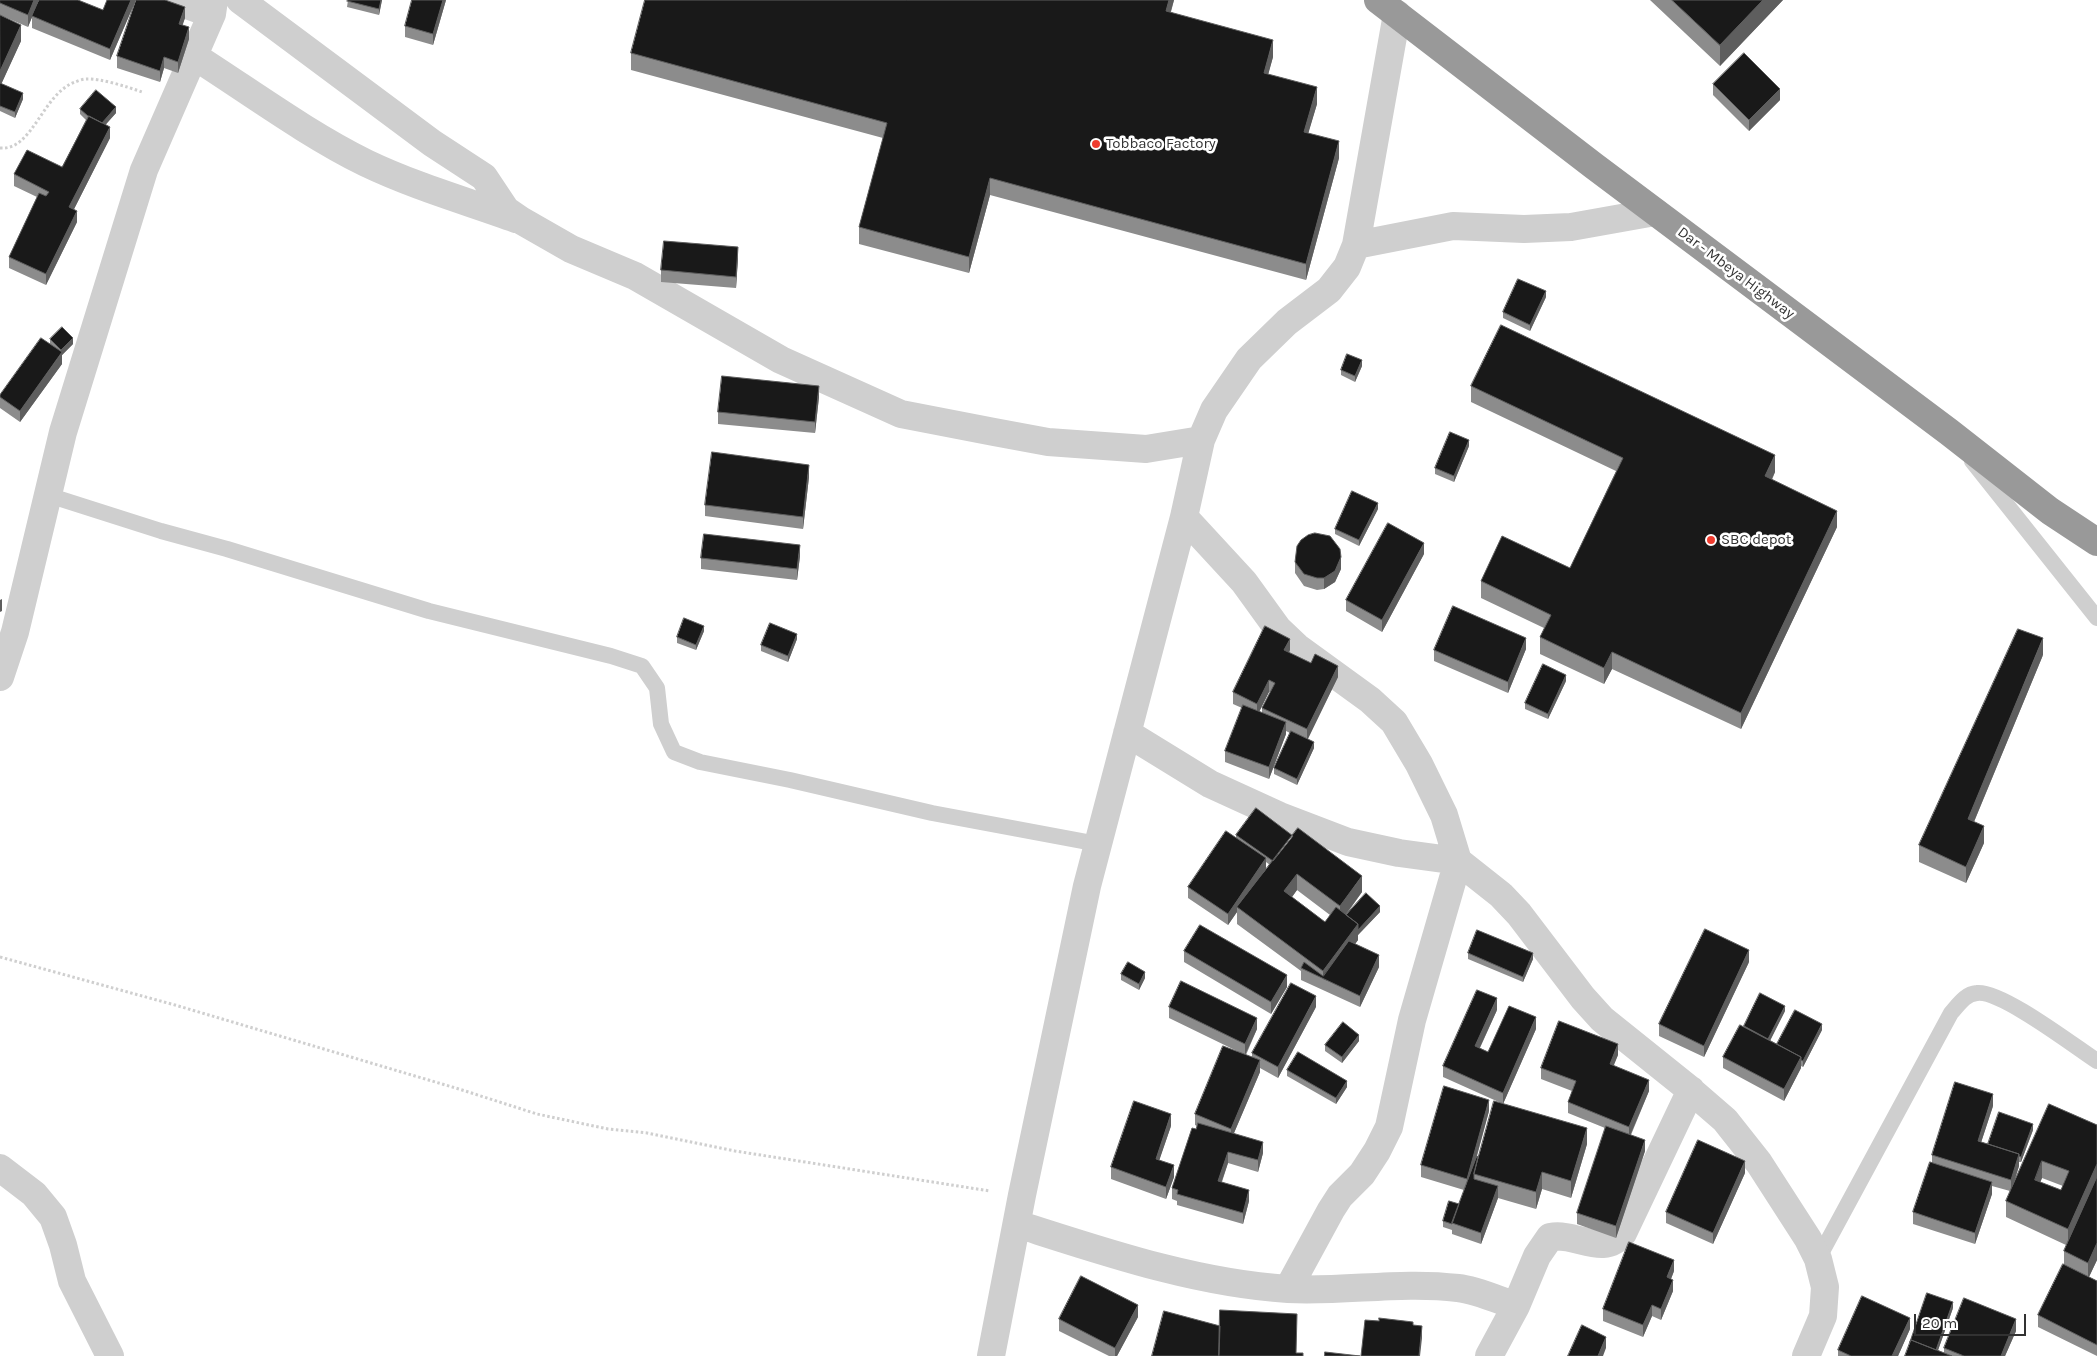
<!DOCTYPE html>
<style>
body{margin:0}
#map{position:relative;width:2097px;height:1356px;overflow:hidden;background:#fff;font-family:Karla,sans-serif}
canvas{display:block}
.scale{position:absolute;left:1914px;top:1314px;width:112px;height:22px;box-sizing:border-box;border:2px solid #323232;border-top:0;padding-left:6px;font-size:15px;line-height:18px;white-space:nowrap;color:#323232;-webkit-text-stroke:4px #fff;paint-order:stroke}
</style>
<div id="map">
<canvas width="2097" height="1356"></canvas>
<div class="scale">20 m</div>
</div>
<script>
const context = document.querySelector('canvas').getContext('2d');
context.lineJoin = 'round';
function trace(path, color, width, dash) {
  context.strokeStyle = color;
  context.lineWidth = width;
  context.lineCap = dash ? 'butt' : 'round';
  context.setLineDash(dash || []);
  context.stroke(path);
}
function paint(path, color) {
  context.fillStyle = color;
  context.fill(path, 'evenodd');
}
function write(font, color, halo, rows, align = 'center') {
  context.font = font + ' Karla,sans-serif';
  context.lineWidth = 5;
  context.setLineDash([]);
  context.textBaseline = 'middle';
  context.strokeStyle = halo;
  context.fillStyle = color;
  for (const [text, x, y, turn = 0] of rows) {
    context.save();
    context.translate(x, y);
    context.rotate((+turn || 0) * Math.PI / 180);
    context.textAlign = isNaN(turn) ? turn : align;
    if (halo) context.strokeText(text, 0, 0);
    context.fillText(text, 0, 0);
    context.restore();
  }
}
const path = new Path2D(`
 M0 148C33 151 42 94 75 82 78 81 82 79 86 79 100 78 128 87 142 92
 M0 957 175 1005 459 1089 537 1114 608 1129 647 1133 735 1151 990 1191`);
const lane = new Path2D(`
 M1972 461 2097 618
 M48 495 161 531 227 549 429 611 611 656 642 666 657 688 661 724 674 752 700 762 790 780 932 813 1098 844
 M1818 1259 1951 1013C1959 1004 1965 994 1977 993 2001 990 2074 1046 2097 1061`);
const street = new Path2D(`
 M173 0 212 14
 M240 0 432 143 484 177 506 210 522 221 571 249 635 276 781 360 901 414 994 432 1048 442 1146 449 1201 440
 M194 56C249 91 307 134 366 163 414 186 466 201 516 219
 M1356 245 1453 226 1524 229 1571 227 1655 212
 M1184 517 1244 582 1278 629 1297 647 1370 700 1394 722 1419 764 1444 815 1458 861 1412 1020 1389 1127 1377 1151 1362 1174 1340 1196 1331 1210 1288 1289
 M0 677 15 632 63 432 144 170 212 14 214 0
 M1127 733 1210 784 1280 816 1348 842 1399 853 1458 861 1501 895 1519 914 1583 998 1602 1019 1688 1088 1725 1120 1759 1163 1808 1239 1818 1259 1825 1287 1823 1316 1806 1356
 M0 1168 34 1194 53 1217 63 1245 72 1281 110 1356
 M1017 1224C1105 1252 1195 1283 1288 1289 1345 1292 1401 1281 1458 1288 1477 1290 1498 1300 1516 1306
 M991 1356 1022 1195 1087 886 1184 517 1201 440 1214 410 1249 359 1287 322 1329 290 1347 267 1356 245 1397 14
 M1489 1356 1516 1306 1537 1256 1550 1237C1577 1232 1603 1258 1623 1233L1691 1090`);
const highway = new Path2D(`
 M1378 0 1594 166 1949 432 2050 511 2097 542`);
const wall = new Path2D(`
 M0 0 103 10 135 0V2L110 60 32 28V17L28 27 0 15Z
 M348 0H382L379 15 347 7Z
 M446 0 433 45 405 37V26Z
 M1174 0 1171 12 1273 57 1268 74 1317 104 1308 133 1339 158 1306 280 990 195 969 273 859 244V227L883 138 631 70V53Z
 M1650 0H1783L1720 66Z
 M0 15 21 41 1 84 23 99 15 118 0 111Z
 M185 18 182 25 189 39 178 73 164 68 160 82 117 68V56Z
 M1713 84 1780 100 1749 131 1713 95Z
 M80 109 116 113 106 124 110 138 74 209 77 222 46 285 9 268V257L37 197 14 186V174L62 167 86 120 80 114Z
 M738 258 736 288 661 282V270Z
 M1546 297 1530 331 1503 318V312Z
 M50 339 73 344 62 355V364L20 422 0 408V395L50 344Z
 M1362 366 1355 382 1341 375V370Z
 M1471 386 1775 472 1772 480 1837 527 1741 729 1612 669 1604 684 1540 654V637L1544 628 1481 598V581L1570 568 1616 471 1471 402Z
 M819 397 815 433 718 424V412Z
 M1469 446 1454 482 1435 474V468Z
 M809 477 803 529 705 516V505Z
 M1378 509 1359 546 1335 534V529Z
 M1424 554 1382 632 1346 611V600Z
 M800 556 797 580 701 569V558Z
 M1295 562 1341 569 1335 582 1324 589 1317 590 1304 586 1295 573Z
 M704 631 696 650 677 643V637Z
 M797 639 788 662 761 651V645Z
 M1526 649 1508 693 1434 661V650Z
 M1290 650 1289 653 1338 677 1307 739 1314 748 1297 785 1274 774V768L1290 733 1286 731V734L1269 779 1225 762V751L1242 708 1233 704V692ZM1269 692H1270L1262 708V713L1259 712Z
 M2043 655 1974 822 1984 843 1966 883 1919 862V845Z
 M1566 681 1548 719 1525 709V703Z
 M1236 835 1362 892 1346 915 1380 912 1358 935V940L1355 944 1379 967 1360 1007 1301 980V971L1237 924V912L1228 925 1188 898V887L1236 838ZM1266 862 1270 865 1262 875 1266 869ZM1297 890 1330 915 1325 922 1292 897Z
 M1184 951 1287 987 1271 1014 1184 962Z
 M1468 953 1533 959 1523 982 1468 959Z
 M1749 962 1704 1057 1659 1036V1024Z
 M1121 974 1145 978 1139 990 1121 980Z
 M1169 1007 1257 1029 1246 1055 1252 1058V1053L1316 1007 1278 1078 1260 1068V1072L1234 1133 1263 1153 1258 1172 1228 1163 1222 1182 1249 1201 1243 1224 1177 1205V1201L1172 1199V1188L1197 1126 1195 1125V1114L1241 1053 1169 1018Z
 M1497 1010 1480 1048 1488 1052 1536 1029 1503 1104 1587 1144 1571 1198 1542 1189 1536 1209 1498 1198 1481 1244 1452 1234V1230L1443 1227V1221L1459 1204 1464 1190 1421 1177V1165L1489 1111 1476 1160 1478 1157 1501 1103 1443 1077V1066Z
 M1785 1011 1770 1040 1777 1044 1822 1030 1803 1067 1801 1066V1068L1784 1101 1723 1068V1057L1744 1026Z
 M1359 1041 1342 1063 1325 1051V1045Z
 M1618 1055 1613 1065 1649 1091 1631 1135 1645 1151 1616 1238 1577 1224V1213L1605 1128 1568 1113V1102L1572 1091 1541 1079V1068Z
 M1287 1070 1347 1087 1336 1104 1287 1076Z
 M2049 1104 2097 1125V1260L2089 1277 2097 1281V1356L2038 1327V1315L2064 1264V1251L2066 1245 2006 1217V1201L2010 1191 1992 1186V1194L1975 1244 1913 1224V1212L1932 1162V1155L1993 1106 1981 1142 1988 1144 2033 1130 2021 1162H2019V1166L2015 1179ZM2042 1178 2063 1186 2061 1190 2040 1182Z
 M1171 1126 1159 1160 1174 1177 1166 1199 1111 1179V1167Z
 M1745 1173 1713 1244 1666 1223V1212Z
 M1674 1271 1671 1279 1673 1291 1661 1320 1652 1316 1643 1337 1603 1321V1309Z
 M1953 1308 1938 1350 1944 1353V1348L2016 1331 2005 1356H1905Z
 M1138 1317 1117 1356H1109L1059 1331V1319Z
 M1910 1329 1898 1356H1838V1350Z`);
const shadedWall = new Path2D(`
 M34 0H39L28 27V15Z
 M131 0H135V2L110 60V49Z
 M381 0H382L379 15V9Z
 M443 0H446L433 45V34Z
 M1169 0H1174L1166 28V11Z
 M1763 0H1783L1720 66V45Z
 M185 7V18L179 36V24Z
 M21 25V41L0 87V71Z
 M189 27V39L178 73V62Z
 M1273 40V57L1264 90V73Z
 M164 57V68L160 82V71Z
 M1317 87V104L1304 148V132Z
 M1780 89V100L1749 131V120Z
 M23 93V99L15 118V112Z
 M116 107V113L100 131V125Z
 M110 127V138L69 219V207Z
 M1339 141V158L1306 280V264Z
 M990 178V195L969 273V257Z
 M77 211V222L46 285V274Z
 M738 247V258L736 288V277Z
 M1546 291V297L1530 331V325Z
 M73 338V344L62 355V364L20 422V411L61 354V350Z
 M1362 360V366L1355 382V376Z
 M819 386V397L815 433V422Z
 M1469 440V446L1454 482V476Z
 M1775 455V472L1765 493V476Z
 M809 465V477L803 529V517Z
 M1378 503V509L1359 546V540Z
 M1837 511V527L1741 729V713Z
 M1424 543V554L1382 632V620Z
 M800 545V556L797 580V569Z
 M1341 557V569L1335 582 1324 589V578Z
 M2 599V611L0 612V600Z
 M704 626V631L696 650V645Z
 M797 634V639L788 662V656Z
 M1526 638V649L1508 693V682Z
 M2043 638V655L1968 836V819Z
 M1290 639V650L1284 662V650Z
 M1612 652V669L1604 684V668Z
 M1338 666V677L1307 741V729Z
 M1566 675V681L1548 719V714Z
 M1269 680V692L1257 716V704Z
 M1286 722V734L1269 779V767Z
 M1314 742V748L1297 785V779Z
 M1984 826V843L1966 883V867Z
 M1266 858V869L1239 909 1237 907V912L1228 925V914Z
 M1297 874V890L1284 908V891Z
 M1362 876V892L1340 922V906Z
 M1380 906V912L1358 935V940L1328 981 1323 979V971L1358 924Z
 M1749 950V962L1704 1057V1046Z
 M1533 953V959L1523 982V977Z
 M1379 955V967L1360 1007V996Z
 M1145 972V978L1139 990V984Z
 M1287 975V987L1271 1014V1002Z
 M1316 996V1007L1278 1078V1067Z
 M1497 998V1010L1475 1058V1046Z
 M1785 1006V1011L1767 1047V1042Z
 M1536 1017V1029L1503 1104V1093Z
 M1257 1018V1029L1245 1055V1044Z
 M1822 1024V1030L1803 1067V1061Z
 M1359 1035V1041L1342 1063V1057Z
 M1618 1044V1055L1610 1075V1064Z
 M1801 1057V1068L1784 1101V1089Z
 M1260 1060V1072L1231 1140V1129Z
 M1649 1080V1091L1629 1138V1127Z
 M1347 1081V1087L1336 1104V1098Z
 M1993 1094V1106L1978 1152V1141Z
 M1489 1100V1111L1467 1191V1179Z
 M1171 1114V1126L1156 1170V1159Z
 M2033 1124V1130L2021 1162V1157Z
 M1587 1128V1144L1571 1198V1181Z
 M1645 1140V1151L1616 1238V1226Z
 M1263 1142V1153L1258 1172V1160Z
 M1228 1152V1163L1218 1192V1181Z
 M2019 1154V1166L2011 1192V1180Z
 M1745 1161V1173L1713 1244V1233Z
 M2042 1161V1178L2035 1196V1180Z
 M2097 1164V1181L2068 1246V1229Z
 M1174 1165V1177L1166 1199V1187Z
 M1542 1172V1189L1536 1209V1192Z
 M1992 1182V1194L1975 1244V1233Z
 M1498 1186V1198L1481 1244V1233Z
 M1249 1190V1201L1243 1224V1213Z
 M2097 1243V1260L2088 1279V1263Z
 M1674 1260V1271L1667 1289V1277Z
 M1673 1280V1291L1661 1320V1309Z
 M1953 1302V1308L1936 1356V1351Z
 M1138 1305V1317L1117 1356H1115V1348Z
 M1652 1305V1316L1643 1337V1325Z
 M1910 1318V1329L1898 1356H1892Z
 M2016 1319V1331L2005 1356H2001Z
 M1422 1326V1338L1420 1356H1419Z
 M1606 1337V1348L1603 1356H1598Z`);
const building = new Path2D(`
 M0 0H34L28 15 0 3Z
 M39 0H78L103 10 107 0H131L110 49 32 16Z
 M136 0H165L185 7 179 24 189 27 178 62 164 57 160 71 117 56Z
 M348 0H381L379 9 347 1Z
 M412 0H443L433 34 405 26Z
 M645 0H1169L1166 11 1273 40 1264 73 1317 87 1304 132 1339 141 1306 264 990 178 969 257 859 227 887 123 631 53Z
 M1672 0H1763L1720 45Z
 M0 15 21 25 0 71Z
 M1744 53 1780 89 1749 120 1713 84Z
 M0 83 23 93 15 112 0 106Z
 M96 90 116 107 102 123 88 116 80 109Z
 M89 116 110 127 69 207 77 211 46 274 9 257 39 193 46 196 49 192 14 174 27 150 62 167Z
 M664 241 738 247 736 277 661 270Z
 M1518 279 1546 291 1530 325 1503 312Z
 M1501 325 1775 455 1765 476 1837 511 1741 713 1612 652 1604 668 1540 637 1551 615 1481 581 1502 536 1570 568 1623 458 1471 386Z
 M62 327 73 338 61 350 50 339Z
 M41 338 62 352 20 411 0 397V395Z
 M1347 354 1362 360 1355 376 1341 370Z
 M722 376 819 386 815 422 718 412Z
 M1450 432 1469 440 1454 476 1435 468Z
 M712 452 809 465 803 517 705 505Z
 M1352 491 1378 503 1359 540 1335 529Z
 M1388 523 1424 543 1382 620 1346 600Z
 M1315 533 1330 536 1340 549 1341 557 1335 571 1324 578H1317L1304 574 1295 562 1297 546 1301 540 1308 535Z
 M704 534 800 545 797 569 701 558Z
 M1453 606 1526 638 1508 682 1434 650Z
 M684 618 704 626 696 645 677 637Z
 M770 623 797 634 788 656 761 645Z
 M1265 626 1290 639 1284 650 1311 663 1315 654 1338 666 1307 729 1262 708 1275 683 1269 680 1257 704 1233 692Z
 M2018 629 2043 638 1968 819 1984 826 1966 867 1919 845Z
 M1543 664 1566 675 1548 714 1525 703Z
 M1243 705 1286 722 1269 767 1225 751Z
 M1291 731 1314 742 1297 779 1274 768Z
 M1256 808 1293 836 1273 861 1236 835Z
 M1298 828 1362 876 1340 906 1297 874 1284 891 1325 922 1336 907 1358 924 1323 971 1237 907Z
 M1226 831 1266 858 1228 914 1188 887Z
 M1366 893 1380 906 1358 930V924L1346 915Z
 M1200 925 1287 975 1271 1002 1184 951Z
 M1705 929 1749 950 1704 1046 1659 1024Z
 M1477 930 1533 953 1523 977 1468 953Z
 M1349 941 1379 955 1360 996 1301 968 1304 962 1323 976Z
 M1128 962 1145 972 1139 984 1121 974Z
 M1181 981 1257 1018 1245 1044 1169 1007Z
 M1291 983 1316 996 1278 1067 1252 1053Z
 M1477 990 1497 998 1475 1046 1488 1052 1509 1006 1536 1017 1503 1093 1443 1066Z
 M1760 993 1785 1006 1768 1039 1744 1026Z
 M1795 1010 1822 1024 1803 1061 1801 1060V1057L1777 1044Z
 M1559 1021 1618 1044 1610 1064 1649 1080 1629 1127 1568 1102 1576 1081 1541 1068Z
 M1343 1022 1359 1035 1342 1057 1325 1045Z
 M1740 1025 1801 1057 1784 1089 1723 1057Z
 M1223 1046 1260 1060 1231 1129 1195 1114Z
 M1298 1052 1347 1081 1336 1098 1287 1070Z
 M1955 1082 1993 1094 1978 1141 2019 1154 2011 1180 1932 1155Z
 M1444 1086 1489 1100 1467 1179 1421 1165Z
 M1134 1101 1171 1114 1156 1159 1174 1165 1166 1187 1111 1167Z
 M1494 1101 1587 1128 1571 1181 1542 1172 1536 1192 1474 1174Z
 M2049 1104 2097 1125V1164L2068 1229 2006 1201ZM2042 1161 2069 1171 2061 1190 2035 1180Z
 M1999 1112 2033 1124 2021 1157 2019 1156V1154L1988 1144Z
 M1198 1123 1263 1142 1258 1160 1228 1152 1218 1181 1249 1190 1243 1213 1177 1194 1178 1190 1172 1188 1192 1128 1196 1129Z
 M1606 1126 1645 1140 1616 1226 1577 1213Z
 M1698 1140 1745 1161 1713 1233 1666 1212Z
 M1477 1156 1478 1157 1474 1174V1179L1498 1186 1481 1233 1452 1223Z
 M1930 1162 1992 1182 1975 1233 1913 1212Z
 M2097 1177V1243L2088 1263 2064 1251Z
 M1449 1201 1459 1204 1452 1224 1443 1221Z
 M1629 1242 1674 1260 1667 1277 1673 1280 1661 1309 1652 1305 1643 1325 1603 1309Z
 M2063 1264 2097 1281V1345L2038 1315Z
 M1081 1276 1138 1305 1115 1348 1059 1319Z
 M1927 1293 1953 1302 1936 1350 1911 1340 1910 1342Z
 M1862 1296 1910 1318 1892 1356H1851L1838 1350Z
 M1964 1298 2016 1319 2001 1356H1964L1944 1348Z
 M1220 1310 1297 1314 1296 1353H1303V1356H1219Z
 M1164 1311 1220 1326 1219 1356H1152Z
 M1379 1318 1413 1322V1325L1422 1326 1419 1356H1361L1365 1320 1379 1321Z
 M1582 1325 1606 1337 1598 1356H1568Z
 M1911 1340 1952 1356H1905Z
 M1325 1352 1360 1356H1325Z`);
const markers = [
 [1096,144,5,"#ef3b2e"],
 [1711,540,5,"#ef3b2e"]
];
const poiNames = [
 ["Tobbaco Factory",1106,144],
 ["SBC depot",1721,540]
];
const streetNames = [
 ["Dar - Mbeya Highway",1736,273,37]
];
trace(path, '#cfcfcf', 3, [2.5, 2.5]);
trace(lane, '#cfcfcf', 16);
trace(street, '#cfcfcf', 28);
trace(highway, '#999', 28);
paint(wall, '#8c8c8c');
paint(shadedWall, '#5e5e5e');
paint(building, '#191919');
trace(building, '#5e5e5e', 1);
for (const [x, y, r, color] of markers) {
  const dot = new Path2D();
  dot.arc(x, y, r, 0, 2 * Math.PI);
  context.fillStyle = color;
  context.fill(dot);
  trace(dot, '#fff', 2);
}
write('15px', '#323232', '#fff', poiNames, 'left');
write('15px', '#323232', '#fff', streetNames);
</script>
